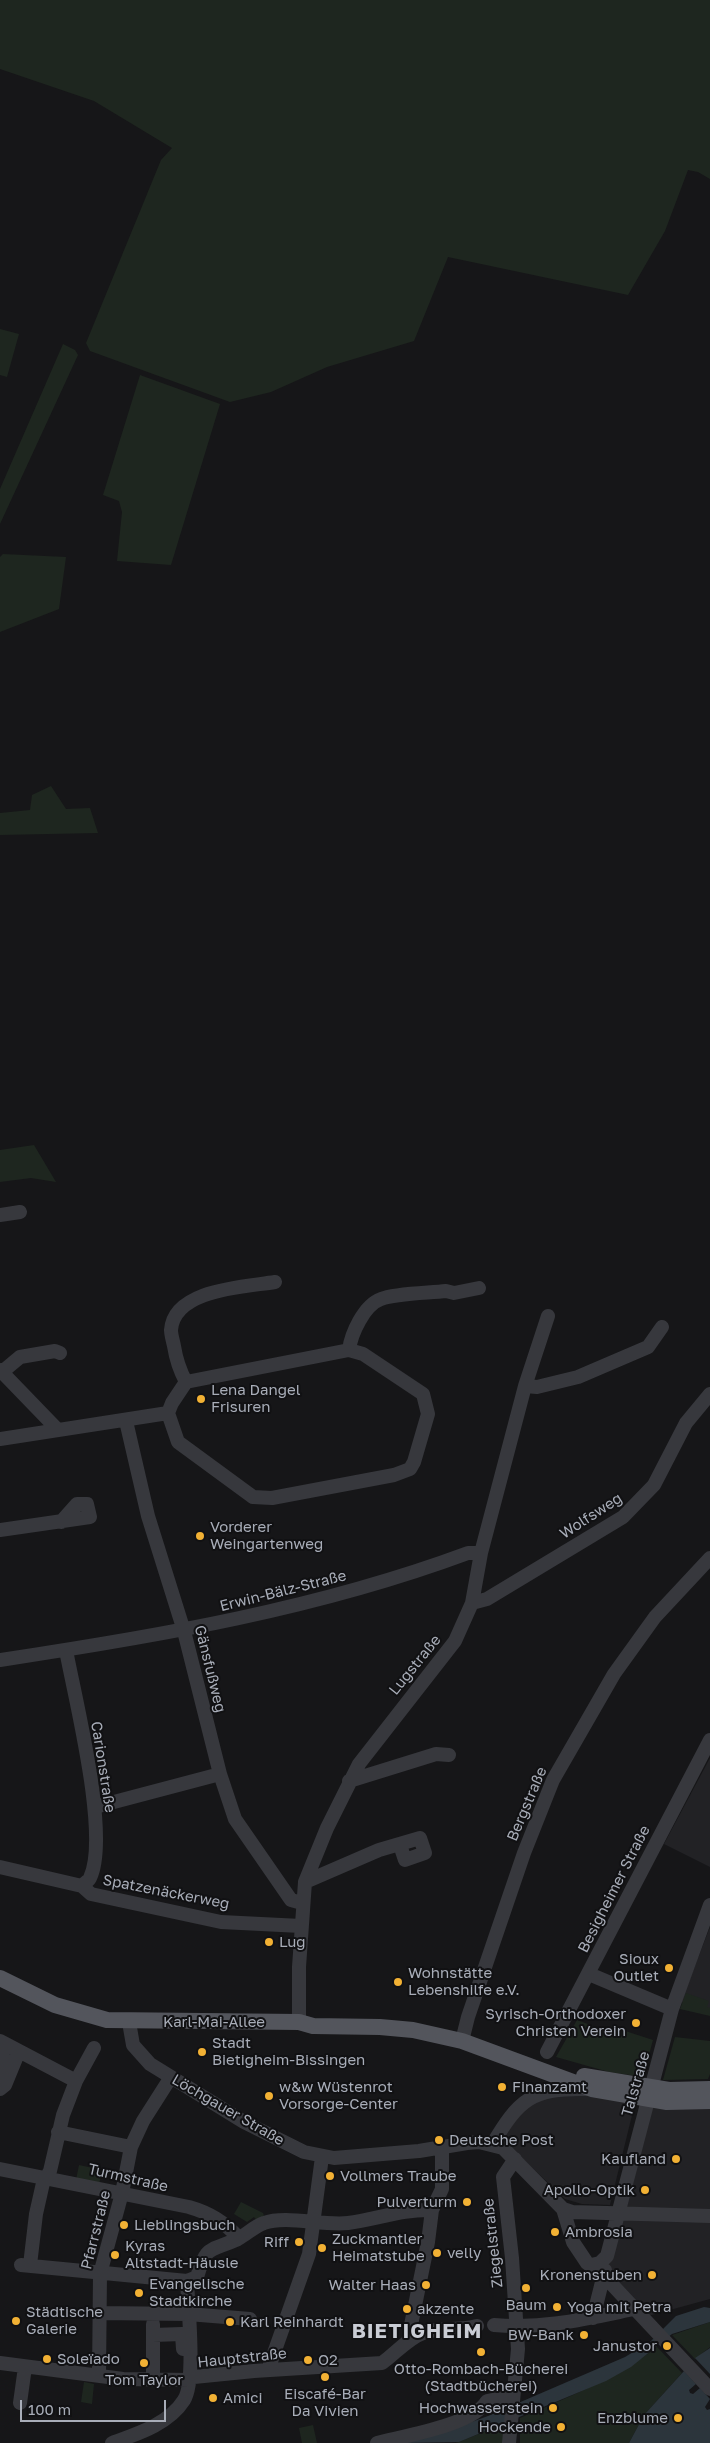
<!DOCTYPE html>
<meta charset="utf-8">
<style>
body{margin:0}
#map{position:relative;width:710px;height:2443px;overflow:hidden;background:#161618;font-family:"Golos Text",sans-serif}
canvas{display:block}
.scale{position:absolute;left:20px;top:2400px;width:146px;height:22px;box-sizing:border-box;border:2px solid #a8adb8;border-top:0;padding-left:6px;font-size:15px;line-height:18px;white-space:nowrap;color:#a8adb8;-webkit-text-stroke:4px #111113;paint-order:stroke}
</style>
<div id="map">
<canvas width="710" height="2443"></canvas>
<div class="scale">100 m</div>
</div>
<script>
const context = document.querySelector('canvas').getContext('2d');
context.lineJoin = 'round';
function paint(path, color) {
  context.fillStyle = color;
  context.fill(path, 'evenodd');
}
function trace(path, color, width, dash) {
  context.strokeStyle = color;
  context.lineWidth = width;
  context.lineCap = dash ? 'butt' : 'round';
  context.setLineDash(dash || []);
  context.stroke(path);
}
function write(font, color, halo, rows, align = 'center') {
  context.font = font + ' "Golos Text",sans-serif';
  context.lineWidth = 4;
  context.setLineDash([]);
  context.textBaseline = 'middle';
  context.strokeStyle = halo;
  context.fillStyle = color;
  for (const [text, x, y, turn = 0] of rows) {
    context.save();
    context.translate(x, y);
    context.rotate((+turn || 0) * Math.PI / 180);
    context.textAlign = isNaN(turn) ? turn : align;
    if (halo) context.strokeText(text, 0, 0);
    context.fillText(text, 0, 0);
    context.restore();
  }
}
const built = new Path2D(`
 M710 1758V1867L664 1844Z
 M710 1927V2013L681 2002Z
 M559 2091 635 2103 610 2205 582 2204 565 2199 502 2139 526 2106Z
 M653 2106 710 2109V2299L648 2316 606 2271Z`);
const green = new Path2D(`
 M0 0H710V179L698 172 688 170 665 231 628 295 448 257 414 341 327 367 271 392 230 402 90 351 86 343 161 160 172 148 94 101 0 69Z
 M0 329 19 334 7 377 0 375Z
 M63 344 75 350 78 355 0 524V489Z
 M140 375 220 404 171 565 117 561 122 512 119 501 103 495Z
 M3 554 66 557 59 609 0 632V557Z
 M51 786 66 809 90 808 98 833 0 835V813L30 810 32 795Z
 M34 1145 56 1182 31 1178 0 1182V1150Z
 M686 1993 709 2001 707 2007 710 2008V2016L680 2009Z
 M577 2020 607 2031 610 2026 653 2040 643 2077 609 2072 556 2057Z
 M675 2037 710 2041V2074L708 2079 663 2080Z
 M79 2165 102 2170 99 2185 76 2180Z
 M241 2202 263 2213 264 2216 257 2221 254 2217 247 2222 234 2214Z
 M710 2322V2347L695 2359 672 2335Z
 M657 2347 682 2373 644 2415 629 2443H520V2418C568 2397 615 2379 657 2347Z
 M84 2382 94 2384 92 2404 81 2402Z
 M503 2424 507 2443H455L459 2442Z
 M313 2425 317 2443H302L299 2428Z`);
const water = new Path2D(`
 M704 2307 710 2308V2322L672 2334 631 2367 606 2381 459 2442 401 2443 441 2433 488 2416 625 2357 650 2342 676 2316Z
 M710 2348V2374L695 2358Z
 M684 2371 696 2384 689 2390 690 2393 693 2394 700 2388 710 2399 705 2407 707 2410 710 2409V2443H629L644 2415Z`);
const minor = new Path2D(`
 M0 1215 20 1212
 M349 1350C351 1334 364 1305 381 1299 396 1293 429 1293 446 1291L454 1293 479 1288
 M0 1370 57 1429
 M2 1372 20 1357 55 1351 60 1353
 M186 1382C179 1369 176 1359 174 1346 173 1341 171 1335 171 1330 174 1289 244 1287 275 1282
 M525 1386 537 1387 578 1377 648 1347 662 1327
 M126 1421 148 1516 184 1631 220 1774 235 1819 291 1900 302 1903
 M0 1439 168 1413 172 1403 186 1382 349 1350 363 1354 423 1394 428 1414 414 1462 410 1469 394 1475 272 1498 253 1497 178 1442 168 1413
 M0 1530 90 1517 87 1504H77L61 1522
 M472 1603 487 1599 623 1517 654 1485 686 1423 710 1394
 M66 1650C75 1699 110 1836 90 1878 89 1881 84 1883 82 1886
 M0 1660C159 1636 317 1609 468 1553H481
 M349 1781 436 1754 449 1755
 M95 1807 220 1774
 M0 1867 82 1886 91 1894 221 1922 301 1926
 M305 1882 379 1850 420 1838 425 1853 405 1860 400 1845
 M589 1974 672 2009
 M129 2022 133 2045 150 2064 244 2122 304 2152 334 2158 419 2151 467 2143 479 2142 503 2148 563 2209 573 2242 587 2263 604 2276 710 2389
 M299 2022V1967L305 1882 327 1828 359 1764 455 1641 472 1603 481 1553 525 1386 548 1316
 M0 2041 76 2081
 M462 2041 468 2017 524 1853 553 1780 614 1674 655 1617 710 1558
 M547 2052 710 1740
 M0 2085 3 2052 7 2045
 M0 2089 5 2085 19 2051
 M58 2132 131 2147
 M492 2145C519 2099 532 2088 586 2089
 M0 2169 189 2207C210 2213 224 2222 239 2238
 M563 2209 572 2212 710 2216
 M21 2265 187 2281 197 2277C207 2244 209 2252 238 2239 247 2234 255 2226 264 2223 286 2215 323 2226 348 2223 377 2219 403 2209 432 2210
 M30 2265 36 2214 43 2183 50 2171 63 2115 76 2081 94 2048
 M591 2265 600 2263 607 2256 672 2009 710 1905
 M99 2313 188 2314 250 2319
 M593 2318 605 2270
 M153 2324V2380
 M494 2325C545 2329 585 2319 634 2309
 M153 2335 182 2334 183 2349
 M415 2337 411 2325 428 2242 432 2210 442 2189V2148
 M0 2363 123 2379 189 2380 194 2377 254 2371 382 2363C395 2354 408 2338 423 2333 440 2327 460 2331 477 2326
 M268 2370 309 2254 322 2157
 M99 2376 100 2274 122 2193 131 2147 143 2121 171 2077
 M20 2403 25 2367
 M112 2443C137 2434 169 2424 184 2400 196 2382 188 2305 187 2281
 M377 2443C404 2436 473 2425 487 2401L513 2396
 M509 2443 518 2349 512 2258 503 2177 515 2159`);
const major = new Path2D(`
 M0 1978 55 2005 107 2020 299 2022 313 2026 380 2027 413 2030 462 2041 592 2089 667 2102 710 2101
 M584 2076 669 2090 710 2089`);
const markers = [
 [201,1399,5,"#f2b134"],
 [200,1536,5,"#f2b134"],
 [269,1942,5,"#f2b134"],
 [669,1968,5,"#f2b134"],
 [398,1982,5,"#f2b134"],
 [636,2023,5,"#f2b134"],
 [202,2052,5,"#f2b134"],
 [502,2087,5,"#f2b134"],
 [269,2096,5,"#f2b134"],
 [439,2140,5,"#f2b134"],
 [676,2159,5,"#f2b134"],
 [330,2176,5,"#f2b134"],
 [645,2190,5,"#f2b134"],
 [467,2202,5,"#f2b134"],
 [124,2225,5,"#f2b134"],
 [555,2232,5,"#f2b134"],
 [299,2242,5,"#f2b134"],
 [322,2248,5,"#f2b134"],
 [437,2253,5,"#f2b134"],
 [115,2255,5,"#f2b134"],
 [652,2275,5,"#f2b134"],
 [426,2285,5,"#f2b134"],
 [526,2288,5,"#f2b134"],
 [139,2293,5,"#f2b134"],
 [557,2307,5,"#f2b134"],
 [407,2309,5,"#f2b134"],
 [16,2321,5,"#f2b134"],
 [230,2322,5,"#f2b134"],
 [584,2335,5,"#f2b134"],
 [667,2346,5,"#f2b134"],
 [481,2352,5,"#f2b134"],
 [47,2359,5,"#f2b134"],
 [308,2360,5,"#f2b134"],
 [144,2363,5,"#f2b134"],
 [325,2377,5,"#f2b134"],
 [213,2398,5,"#f2b134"],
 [553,2408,5,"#f2b134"],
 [678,2418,5,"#f2b134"],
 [561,2427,5,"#f2b134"]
];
const poiNames = [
 ["Lena Dangel",211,1390],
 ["Frisuren",211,1407],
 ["Vorderer",210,1527],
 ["Weingartenweg",210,1544],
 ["Lug",279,1942],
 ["Sioux",659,1959,"right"],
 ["Outlet",659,1976,"right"],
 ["Wohnstätte",408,1973],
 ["Lebenshilfe e.V.",408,1990],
 ["Syrisch-Orthodoxer",626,2014,"right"],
 ["Christen Verein",626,2031,"right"],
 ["Stadt",212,2043],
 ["Bietigheim-Bissingen",212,2060],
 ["w&w Wüstenrot",279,2087],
 ["Vorsorge-Center",279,2104],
 ["Finanzamt",512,2087],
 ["Deutsche Post",449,2140],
 ["Kaufland",666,2159,"right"],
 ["Vollmers Traube",340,2176],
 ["Apollo-Optik",635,2190,"right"],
 ["Pulverturm",457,2202,"right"],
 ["Lieblingsbuch",134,2225],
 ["Ambrosia",565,2232],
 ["Zuckmantler",332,2239],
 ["Heimatstube",332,2256],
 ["Riff",289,2242,"right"],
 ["Kyras",125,2246],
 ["Altstadt-Häusle",125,2263],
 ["velly",447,2253],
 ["Kronenstuben",642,2275,"right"],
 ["Evangelische",149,2284],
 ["Stadtkirche",149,2301],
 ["Walter Haas",416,2285,"right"],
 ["Baum",526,2305,"center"],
 ["Yoga mit Petra",567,2307],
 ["akzente",417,2309],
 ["Städtische",26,2312],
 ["Galerie",26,2329],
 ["Karl Reinhardt",240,2322],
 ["BW-Bank",574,2335,"right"],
 ["Janustor",657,2346,"right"],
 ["Soleïado",57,2359],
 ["O2",318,2360],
 ["Otto-Rombach-Bücherei",481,2369,"center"],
 ["(Stadtbücherei)",481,2386,"center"],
 ["Tom Taylor",144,2380,"center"],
 ["Eiscafé-Bar",325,2394,"center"],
 ["Da Vivien",325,2411,"center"],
 ["Amici",223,2398],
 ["Hochwasserstein",543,2408,"right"],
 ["Enzblume",668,2418,"right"],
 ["Hockende",551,2427,"right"]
];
const streetNames = [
 ["Wolfsweg",591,1516,-33],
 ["Erwin-Bälz-Straße",283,1591,-14],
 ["Lugstraße",415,1665,-51],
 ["Gänsfußweg",210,1669,76],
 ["Carionstraße",103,1767,81],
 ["Bergstraße",527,1804,-67],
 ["Besigheimer Straße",614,1889,-63],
 ["Spatzenäckerweg",166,1892,11],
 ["Karl-Mai-Allee",214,2022],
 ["Talstraße",636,2084,-74],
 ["Löchgauer Straße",228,2110,30],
 ["Turmstraße",128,2178,13],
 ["Pfarrstraße",96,2230,-76],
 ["Ziegelstraße",493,2243,-96],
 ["Hauptstraße",242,2358,-6]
];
const districtNames = [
 ["BIETIGHEIM",417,2332]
];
paint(built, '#222225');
paint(green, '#1e261f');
paint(water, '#2c353c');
trace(minor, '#37383d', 14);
trace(major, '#53555c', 16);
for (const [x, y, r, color] of markers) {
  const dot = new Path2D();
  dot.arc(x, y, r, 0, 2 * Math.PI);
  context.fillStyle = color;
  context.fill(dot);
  trace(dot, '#111113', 2);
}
write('15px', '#a8adb8', '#111113', poiNames, 'left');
write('15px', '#a8adb8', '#111113', streetNames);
context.letterSpacing = '1px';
write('bold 20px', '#c9ccd4', '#111113', districtNames);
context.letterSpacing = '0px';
</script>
